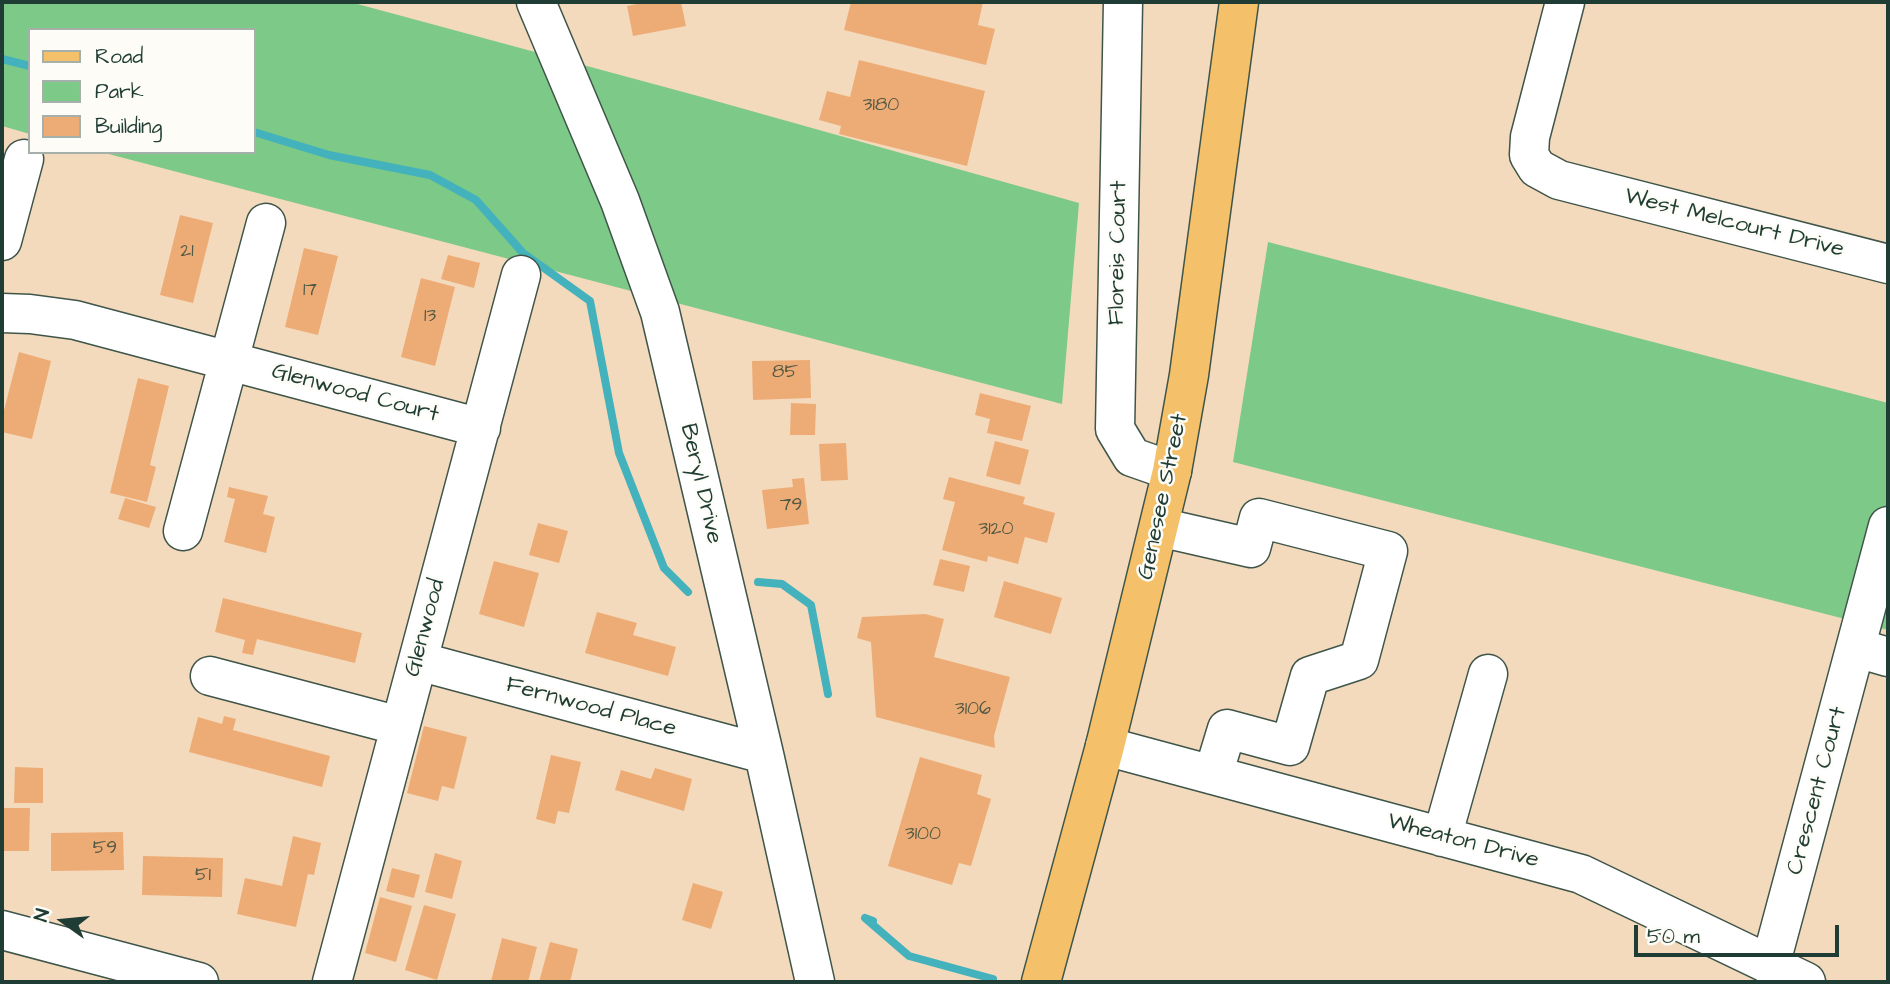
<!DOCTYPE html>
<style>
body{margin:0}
#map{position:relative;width:1890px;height:984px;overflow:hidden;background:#f4dabd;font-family:"Architects Daughter",sans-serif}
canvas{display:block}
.frame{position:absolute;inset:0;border:4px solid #1f3d34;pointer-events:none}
.legend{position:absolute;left:28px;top:28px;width:228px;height:126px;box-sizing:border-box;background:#fdfcf7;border:2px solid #a4b0a9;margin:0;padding:9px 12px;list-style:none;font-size:21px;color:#1f3d34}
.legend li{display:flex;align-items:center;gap:14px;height:35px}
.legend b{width:35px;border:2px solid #a4b0a9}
.north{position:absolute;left:28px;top:886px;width:70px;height:70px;-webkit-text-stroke:5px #fdfcf7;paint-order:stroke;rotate:285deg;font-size:19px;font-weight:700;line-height:28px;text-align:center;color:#1f3d34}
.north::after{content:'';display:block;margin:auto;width:24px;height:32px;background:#1f3d34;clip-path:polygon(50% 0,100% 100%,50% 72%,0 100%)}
.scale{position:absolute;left:1634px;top:925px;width:205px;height:32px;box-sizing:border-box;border:4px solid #1f3d34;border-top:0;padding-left:9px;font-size:21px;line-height:24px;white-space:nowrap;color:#1f3d34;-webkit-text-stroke:5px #fdfcf7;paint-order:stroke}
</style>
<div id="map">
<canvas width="1890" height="984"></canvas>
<div class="frame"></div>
<ul class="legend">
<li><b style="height:9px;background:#f4c16a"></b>Road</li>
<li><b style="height:19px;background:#7dc987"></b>Park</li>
<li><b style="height:19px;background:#edac75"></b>Building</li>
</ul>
<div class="north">N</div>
<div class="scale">50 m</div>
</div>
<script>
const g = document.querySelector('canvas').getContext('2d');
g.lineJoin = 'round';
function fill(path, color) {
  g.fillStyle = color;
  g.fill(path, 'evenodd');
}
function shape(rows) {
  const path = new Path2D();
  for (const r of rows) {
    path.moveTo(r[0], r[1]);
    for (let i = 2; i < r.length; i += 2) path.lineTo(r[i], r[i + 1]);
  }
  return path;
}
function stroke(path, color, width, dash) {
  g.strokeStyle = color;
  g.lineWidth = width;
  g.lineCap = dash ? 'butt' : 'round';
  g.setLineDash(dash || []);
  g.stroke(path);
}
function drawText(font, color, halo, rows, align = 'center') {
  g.font = font + ' "Architects Daughter",sans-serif';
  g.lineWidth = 5;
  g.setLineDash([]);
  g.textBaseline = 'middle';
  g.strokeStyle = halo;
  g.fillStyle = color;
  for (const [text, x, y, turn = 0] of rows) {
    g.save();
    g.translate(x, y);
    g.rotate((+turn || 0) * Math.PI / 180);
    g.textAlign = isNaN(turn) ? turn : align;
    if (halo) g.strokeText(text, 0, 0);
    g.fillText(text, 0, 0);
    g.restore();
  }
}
fill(shape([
 [2,2,350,2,698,96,1079,203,1062,404,101,152,254,152,254,30,30,30,30,134,2,126],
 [1268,242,1888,403,1888,630,1233,462]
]), '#7dc987');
stroke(shape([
 [2,59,30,66],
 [254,132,329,155,430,175,476,200,523,253,590,301,619,453,664,568,688,592],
 [758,582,782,584,811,605,828,694],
 [873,921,865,918,909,956,993,979]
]), '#43b2bc', 8);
fill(shape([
 [646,2,681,2,686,26,633,36,627,6],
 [851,2,983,2,978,25,995,29,986,65,844,30],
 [859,60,985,91,967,166,839,134,841,126,819,120,827,91,850,97],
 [180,215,213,223,193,303,160,295],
 [304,248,338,256,318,335,285,327],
 [448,255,480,263,474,288,441,279],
 [421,278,455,287,435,366,401,357],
 [19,352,51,361,32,439,2,432,2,418],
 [810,360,811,398,753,400,752,361],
 [138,378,169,386,150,465,156,467,147,502,110,493],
 [980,393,1031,406,1022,441,987,433,990,419,975,415],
 [791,403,816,404,815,435,790,435],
 [995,441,1029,450,1020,485,986,476],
 [846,443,848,480,821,481,819,444],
 [949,477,1025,497,1023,504,1055,513,1047,543,1025,537,1018,564,988,556,987,562,942,550,955,502,943,499],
 [804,478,809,524,767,529,762,490,793,487,792,479],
 [229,487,268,496,263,514,275,517,266,553,224,542,235,499,227,497],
 [125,498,156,507,149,528,118,519],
 [538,523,568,531,559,563,529,555],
 [940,559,970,566,964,592,933,585],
 [494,561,539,573,524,627,479,614],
 [1004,581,1062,598,1051,634,994,617],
 [223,598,362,633,355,663,257,639,253,655,242,653,245,640,215,632],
 [597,612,637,623,633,635,676,647,668,676,585,653],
 [925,614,944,619,934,657,1010,677,994,736,995,748,876,717,871,642,857,638,862,617],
 [224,716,236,719,233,730,330,756,322,787,189,752,198,717,222,724],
 [424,726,467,737,454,789,442,786,438,801,407,793],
 [551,755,581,762,569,813,558,811,555,824,536,819],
 [920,757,982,775,977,794,991,799,971,866,959,863,952,885,888,866],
 [15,767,43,768,43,803,14,803],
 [655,768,692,779,684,811,615,790,621,770,651,779],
 [2,808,30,808,29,851,2,851],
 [123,832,124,870,51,871,51,833],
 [293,836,321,843,314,875,308,874,296,927,237,914,245,878,282,886],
 [435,853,462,861,452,899,425,892],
 [143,856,223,858,222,897,142,895],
 [392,868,420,875,414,898,386,891],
 [693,883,723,892,711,929,682,920],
 [380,897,412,906,396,962,365,953],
 [424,905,456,914,437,980,405,970],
 [502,938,537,947,528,982,491,981],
 [550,942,578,949,570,982,539,982]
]), '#edac75');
const minor = shape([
 [536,2,620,201,660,312,764,754,815,982],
 [1123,2,1115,429,1132,457,1172,471],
 [1565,2,1530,137,1529,155,1537,168,1559,180,1888,264],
 [2,241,24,159],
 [2,313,30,314,75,320,481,428],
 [1159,527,1251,548,1259,518,1388,551,1359,660,1310,676,1290,746,1227,729,1213,775],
 [183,531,266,223],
 [1857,648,1888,657],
 [418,661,764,754],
 [210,676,400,726],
 [1105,746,1581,874,1806,982],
 [1442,837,1488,674],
 [2,930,199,982],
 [1770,966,1888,526],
 [332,982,521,275]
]);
const major = shape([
 [1041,982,1105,746,1172,471,1189,375,1239,2]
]);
stroke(minor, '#3f5549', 41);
stroke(major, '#3f5549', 41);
stroke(minor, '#fff', 38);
stroke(major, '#f4c16a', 38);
drawText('19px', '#525944', null, [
 ["3180",881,106],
 ["21",187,252],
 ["17",310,291],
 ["13",430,317],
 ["85",785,373],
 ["79",791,506],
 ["3120",996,530],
 ["3106",973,710],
 ["3100",923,835],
 ["59",105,849],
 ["51",203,876]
]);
drawText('23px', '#1f3d34', '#fdfcf7', [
 ["West Melcourt Drive",1734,224,14],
 ["Floreis Court",1119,253,-89],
 ["Glenwood Court",355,394,15],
 ["Beryl Drive",700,484,77],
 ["Genesee Street",1164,497,-78],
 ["Glenwood",426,628,-75],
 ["Fernwood Place",591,708,15],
 ["Crescent Court",1818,791,-75],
 ["Wheaton Drive",1463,842,15]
]);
</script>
